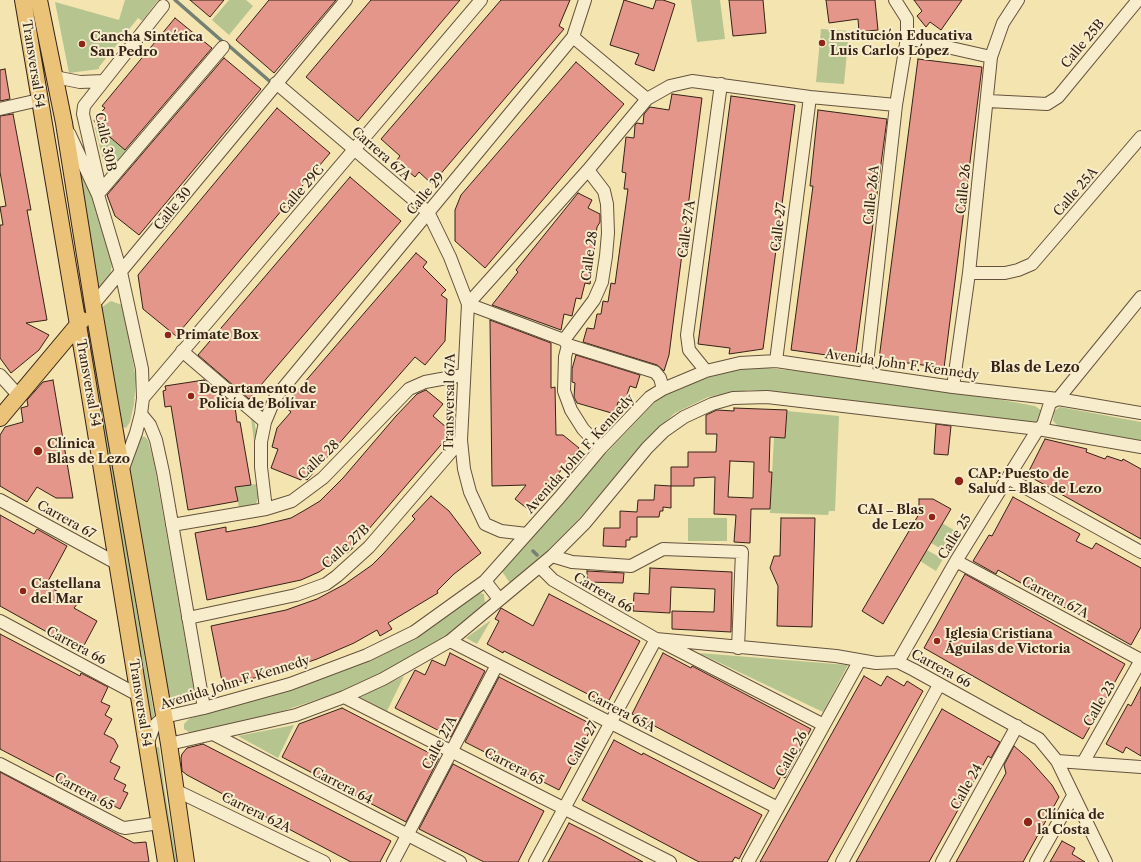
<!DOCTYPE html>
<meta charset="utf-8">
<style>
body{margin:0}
canvas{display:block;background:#f3e4b0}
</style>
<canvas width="1141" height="862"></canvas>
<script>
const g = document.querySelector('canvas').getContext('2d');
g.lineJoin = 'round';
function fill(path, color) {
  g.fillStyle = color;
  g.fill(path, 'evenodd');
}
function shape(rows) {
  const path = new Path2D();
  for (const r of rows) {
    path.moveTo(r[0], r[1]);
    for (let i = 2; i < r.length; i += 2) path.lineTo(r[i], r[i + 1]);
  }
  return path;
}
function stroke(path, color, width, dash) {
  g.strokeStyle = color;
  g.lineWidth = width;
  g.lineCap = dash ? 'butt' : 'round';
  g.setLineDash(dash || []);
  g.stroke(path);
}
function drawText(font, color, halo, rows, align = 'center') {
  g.font = font + ' "Libre Caslon Text",serif';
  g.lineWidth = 4;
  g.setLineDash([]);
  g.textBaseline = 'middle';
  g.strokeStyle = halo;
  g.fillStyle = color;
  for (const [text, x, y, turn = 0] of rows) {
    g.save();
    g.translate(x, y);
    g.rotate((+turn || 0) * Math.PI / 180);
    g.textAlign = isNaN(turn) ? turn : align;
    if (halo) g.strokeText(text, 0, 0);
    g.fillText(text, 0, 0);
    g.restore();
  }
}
fill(shape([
 [125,0,158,0,142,21,138,18,99,67,99,69,69,73,55,2,119,20],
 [229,0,246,0,253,6,229,35,212,20],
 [691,0,720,0,725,39,697,42],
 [821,29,849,31,844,84,816,82],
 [97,126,129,153,108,179,95,128],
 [80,175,84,177,97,210,112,264,110,276,99,287],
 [111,301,122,305,123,307,136,379,134,404,130,422,126,428,123,427,102,307],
 [89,324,155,720,150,721,94,376,86,326],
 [757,367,817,373,997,399,1035,406,1042,411,1040,421,1036,424,769,391,749,390,708,397,675,413,649,437,576,522,512,586,501,570,592,468,654,403,671,391,693,380,740,368],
 [1060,407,1141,422,1141,441,1058,426,1053,421,1054,411],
 [787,411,839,416,835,511,829,511,828,515,770,513,774,437,785,438],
 [251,418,254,420,258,441,254,442],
 [139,436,145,437,148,440,154,463,195,696,170,700,130,467],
 [256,484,258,498,256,504,239,508,235,487],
 [688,518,727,518,727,541,688,541],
 [942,523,959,533,947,552,931,543],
 [927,550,943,559,936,571,920,561],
 [480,593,484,594,485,604,467,621,437,643,363,684,277,713,205,731,189,732,184,729,184,724,189,719,200,715,353,667,391,649,476,594],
 [491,620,477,644,466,638],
 [699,653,848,665,823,712],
 [404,676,387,711,360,697],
 [294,725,278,758,238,736],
 [159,747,164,786,177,862,172,862,154,748]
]), '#b6c58f');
stroke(shape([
 [175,0,222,41],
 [228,45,274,85],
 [533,551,537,555]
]), '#738073', 3.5);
const building = shape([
 [190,0,224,0,210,17,190,0],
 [269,0,336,0,274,73,236,40,269,0],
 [371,0,460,0,358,121,306,77,371,0],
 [501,0,570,0,559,26,564,29,432,184,419,172,415,177,396,161,400,156,381,139,501,0],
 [624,0,653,9,656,0,663,0,675,4,654,71,635,64,639,54,610,45,624,0],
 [729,0,763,0,766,33,733,36,729,0],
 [826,0,875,0,878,30,859,32,858,19,829,23,826,0],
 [914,0,962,0,941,30,930,22,926,27,917,16,922,11,914,0],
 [175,18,212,48,125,150,97,126,94,120,105,108,102,106,175,18],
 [224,58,261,89,139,235,115,216,107,195,224,58],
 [918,59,982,67,944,368,879,359,918,59],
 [576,62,624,104,485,268,455,241,455,210,461,195,576,62],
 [5,69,10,99,0,101,0,70,5,69],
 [672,94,702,98,669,355,664,371,657,365,583,342,587,328,594,329,597,314,601,314,603,301,608,302,611,283,615,284,628,189,624,189,626,173,622,172,626,137,634,138,635,125,637,123,643,124,644,114,650,107,669,110,672,94],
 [731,96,795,105,763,349,729,354,730,348,698,344,731,96],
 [277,108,330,153,176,336,143,309,138,275,277,108],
 [818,110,887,119,855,359,791,350,813,186,810,186,818,110],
 [13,114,31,210,27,210,47,320,26,323,49,335,39,350,11,373,0,358,0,225,3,225,0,207,6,206,0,172,0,116,13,114],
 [350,177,401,221,249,399,198,355,350,177],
 [578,193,592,200,588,208,600,214,600,222,597,227,590,284,585,283,581,299,576,298,572,316,564,314,561,330,492,305,518,272,516,270,578,193],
 [416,253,427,262,423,267,446,290,441,295,447,299,445,341,425,365,415,357,307,480,302,477,301,480,271,468,278,449,272,447,277,428,291,412,284,406,416,253],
 [490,320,551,343,551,388,555,387,556,435,563,435,579,448,529,510,515,499,526,485,492,486,490,320],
 [576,355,640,375,636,388,630,386,624,403,618,402,615,414,577,403,574,397,575,383,572,382,572,369,576,355],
 [53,380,73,498,56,498,37,487,27,502,0,486,0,435,5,427,23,422,21,408,28,406,27,400,43,382,53,380],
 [204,380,235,406,237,422,240,422,251,485,235,487,238,501,188,510,171,406,165,407,163,391,166,390,165,386,204,380],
 [426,390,443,404,433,416,452,432,350,551,319,572,301,580,207,600,195,533,226,527,226,532,258,526,291,518,305,510,320,501,343,478,396,416,417,394,426,390],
 [734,408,787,410,785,438,770,437,769,472,772,472,770,509,751,509,750,543,734,542,736,515,714,514,715,477,694,478,694,486,671,486,671,467,688,467,688,452,716,452,717,434,706,434,706,415,717,410,734,411,734,408],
 [730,461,754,462,753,498,728,497,730,461],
 [936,424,951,426,948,455,934,454,936,424],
 [1045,439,1087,449,1086,452,1105,459,1107,456,1122,461,1123,459,1141,469,1141,539,1027,475,1045,439],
 [655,485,671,486,671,508,663,507,663,511,660,511,659,517,637,517,637,537,630,537,630,540,626,540,626,547,603,546,604,528,620,528,620,511,637,512,638,500,654,500,655,485],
 [431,496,449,511,481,553,454,574,437,591,438,593,388,623,392,629,380,636,377,630,354,643,317,659,285,670,223,686,211,626,286,610,317,599,345,584,372,565,383,554,415,519,412,516,431,496],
 [1013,497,1080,534,1076,541,1092,549,1096,543,1141,568,1141,627,1131,645,998,570,996,574,973,561,989,535,992,536,1013,497],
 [919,499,933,499,951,509,883,624,862,611,919,514,919,499],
 [0,515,34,534,37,529,67,546,46,585,78,603,74,608,97,621,81,651,0,606,0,515],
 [781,518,815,518,812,627,777,626,778,586,770,568,774,556,780,556,781,518],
 [650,568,732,572,731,632,672,629,672,611,714,612,715,589,671,587,670,613,633,611,634,593,649,594,650,568],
 [587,571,624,573,623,583,587,582,587,571],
 [965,574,1125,664,1083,739,924,648,965,574],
 [549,594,640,641,607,704,504,651,503,653,487,644,499,621,495,619,501,608,533,626,549,594],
 [0,634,80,676,81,673,108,687,101,702,110,706,105,715,112,719,104,734,114,739,118,746,110,762,120,767,114,779,126,785,123,791,128,793,120,809,106,802,105,804,0,749,0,634],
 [450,653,485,671,451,737,395,708,415,670,425,675,432,660,445,666,450,653],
 [663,653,691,668,692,666,811,729,785,778,781,776,774,789,632,714,663,653],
 [864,676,881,686,887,676,904,686,907,681,923,691,827,862,760,862,864,676],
 [499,677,593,725,559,790,465,742,499,677],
 [1141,687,1141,756,1126,747,1123,753,1106,744,1128,704,1131,706,1141,687],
 [342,708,439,758,406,822,282,757,299,724,342,708],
 [942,709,1000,742,991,758,988,756,929,862,856,862,942,709],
 [614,740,642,755,643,753,762,815,739,859,735,857,732,862,699,862,582,800,614,740],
 [203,744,391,841,380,862,351,862,187,775,182,771,181,758,182,754,187,748,203,744],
 [1014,746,1029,759,1052,785,1059,797,1023,862,956,862,1006,773,1004,765,1014,746],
 [453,764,544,811,518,862,484,862,419,829,453,764],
 [0,772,134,843,146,842,149,862,0,862,0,772],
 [569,823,597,837,643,862,548,862,569,823],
 [1062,841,1075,848,1072,854,1085,862,1050,862,1062,841]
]);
fill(building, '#e4968b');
stroke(building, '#362217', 1);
const minor = shape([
 [573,37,647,99],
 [907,38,991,57],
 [55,77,80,82,103,81],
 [276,83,428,212,450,257,468,304,461,440,464,469,470,492,485,524,501,531,527,534],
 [988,101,1047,104,1058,97,1138,0],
 [0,109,39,100],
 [69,133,98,195,121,272,142,369,143,398,141,414,136,433,122,471],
 [588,170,604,191,607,204,608,233,606,256,602,282,594,300,564,340,568,345,565,357,564,391,571,410,583,429,601,448],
 [100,188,83,114,84,106,163,6],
 [98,194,223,47],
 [969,273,1005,273,1018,270,1032,264,1141,137],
 [468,304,588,170,647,99,670,86,692,81,810,97,896,105],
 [468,304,564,340],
 [93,305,346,0],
 [568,345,655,372,660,378,663,389],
 [182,351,265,422],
 [776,361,810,97],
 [706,371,689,350,687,335,721,84],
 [866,373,896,105,907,38,907,19,895,0],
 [0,375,19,396],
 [953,387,969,273,991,57,1003,23,1018,0],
 [143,398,481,0],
 [141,414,150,425,156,440,163,472,204,708],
 [1008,478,1141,552],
 [0,500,118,564],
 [266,509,261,467,261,442,265,422,275,398,573,37,585,0],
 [172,525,266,509,292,501,323,478,409,389,425,382,463,375],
 [552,556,572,562,631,566,663,549,742,552,738,648],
 [956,561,1141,660],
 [540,567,553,580,656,639,836,656,876,663,898,662,914,670,1039,739,1057,761,1106,862],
 [485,581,499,599],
 [188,618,296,595,326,584,337,576,369,547,461,440],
 [0,621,140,696],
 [450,641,778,808],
 [898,662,956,561,1038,429,1043,425,1050,403,1058,399,1141,297],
 [344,697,670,862],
 [213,734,460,862],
 [169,744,296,715,344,697,383,679,450,641,552,556,585,523,647,448,664,431,684,417,712,404,733,398,767,397,1038,429,1141,447],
 [147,745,154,726,164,717,204,708,290,684,367,655,414,632,485,581,559,498,601,448,650,397,663,389,706,371,740,363,776,361,953,387,1058,399,1141,413],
 [1057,761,1141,767],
 [1084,761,1141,660],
 [0,764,121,827,125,828,159,823],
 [175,790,324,862],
 [393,862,497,665],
 [535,862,656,639,824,725],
 [748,862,860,660],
 [842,862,939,685],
 [942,862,1017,726],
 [1036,862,1073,796]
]);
const major = shape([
 [23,0,86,372,166,862],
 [39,0,64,123,93,305,169,744,186,862],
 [0,418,82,320]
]);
stroke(minor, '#65523d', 14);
stroke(major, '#362217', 18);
stroke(minor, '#f7edcc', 12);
stroke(major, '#eac278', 16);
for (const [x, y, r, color] of [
 [822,43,4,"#8f2418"],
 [82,44,4,"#8f2418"],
 [168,335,4,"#8f2418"],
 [191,396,4,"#8f2418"],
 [38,451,5,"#8f2418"],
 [959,481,5,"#8f2418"],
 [932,517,4,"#8f2418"],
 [23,591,4,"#8f2418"],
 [937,641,4,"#8f2418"],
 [1028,822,5,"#8f2418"]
]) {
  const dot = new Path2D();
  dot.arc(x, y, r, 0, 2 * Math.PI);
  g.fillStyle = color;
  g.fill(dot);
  stroke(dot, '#f7edcc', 1.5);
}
drawText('bold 13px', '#362217', '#f7edcc', [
 ["Institución Educativa",830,36],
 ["Luis Carlos López",830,51],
 ["Cancha Sintética",90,37],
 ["San Pedro",90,52],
 ["Primate Box",176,335],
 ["Departamento de",199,389],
 ["Policía de Bolívar",199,404],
 ["Clínica",47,444],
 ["Blas de Lezo",47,459],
 ["CAP: Puesto de",968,474],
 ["Salud ‒ Blas de Lezo",968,489],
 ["CAI ‒ Blas",924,510,"right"],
 ["de Lezo",924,525,"right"],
 ["Castellana",31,584],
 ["del Mar",31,599],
 ["Iglesia Cristiana",945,634],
 ["Águilas de Victoria",945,649],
 ["Clínica de",1037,815],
 ["la Costa",1037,830]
], 'left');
drawText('13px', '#362217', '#f7edcc', [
 ["Calle 25B",1083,44,-50],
 ["Transversal 54",33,64,81],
 ["Calle 30B",105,142,78],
 ["Carrera 67A",381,154,41],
 ["Calle 26",964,189,-84],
 ["Calle 29C",302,190,-49],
 ["Calle 25A",1076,192,-49],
 ["Calle 29",426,194,-50],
 ["Calle 26A",872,195,-84],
 ["Calle 30",173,209,-51],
 ["Calle 27",779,227,-83],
 ["Calle 27A",687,229,-82],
 ["Calle 28",590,256,-82],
 ["Avenida John F. Kennedy",902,365,8],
 ["Transversal 54",88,383,80],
 ["Transversal 67A",450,402,-89],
 ["Avenida John F. Kennedy",580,454,-48],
 ["Calle 28",319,460,-43],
 ["Carrera 67",66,520,29],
 ["Calle 25",955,537,-58],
 ["Calle 27B",346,547,-42],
 ["Carrera 66",603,593,30],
 ["Carrera 67A",1055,598,28],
 ["Carrera 66",76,646,28],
 ["Carrera 66",941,669,28],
 ["Avenida John F. Kennedy",235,683,-17],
 ["Transversal 54",140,703,81],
 ["Calle 23",1100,704,-60],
 ["Carrera 65A",621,712,27],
 ["Calle 27A",440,743,-62],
 ["Calle 27",583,744,-61],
 ["Calle 26",792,754,-61],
 ["Carrera 65",514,767,27],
 ["Carrera 64",342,786,27],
 ["Calle 24",967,787,-61],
 ["Carrera 65",84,792,28],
 ["Carrera 62A",256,813,26]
]);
drawText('bold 14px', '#362217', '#f7edcc', [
 ["Blas de Lezo",1035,368]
]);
</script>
